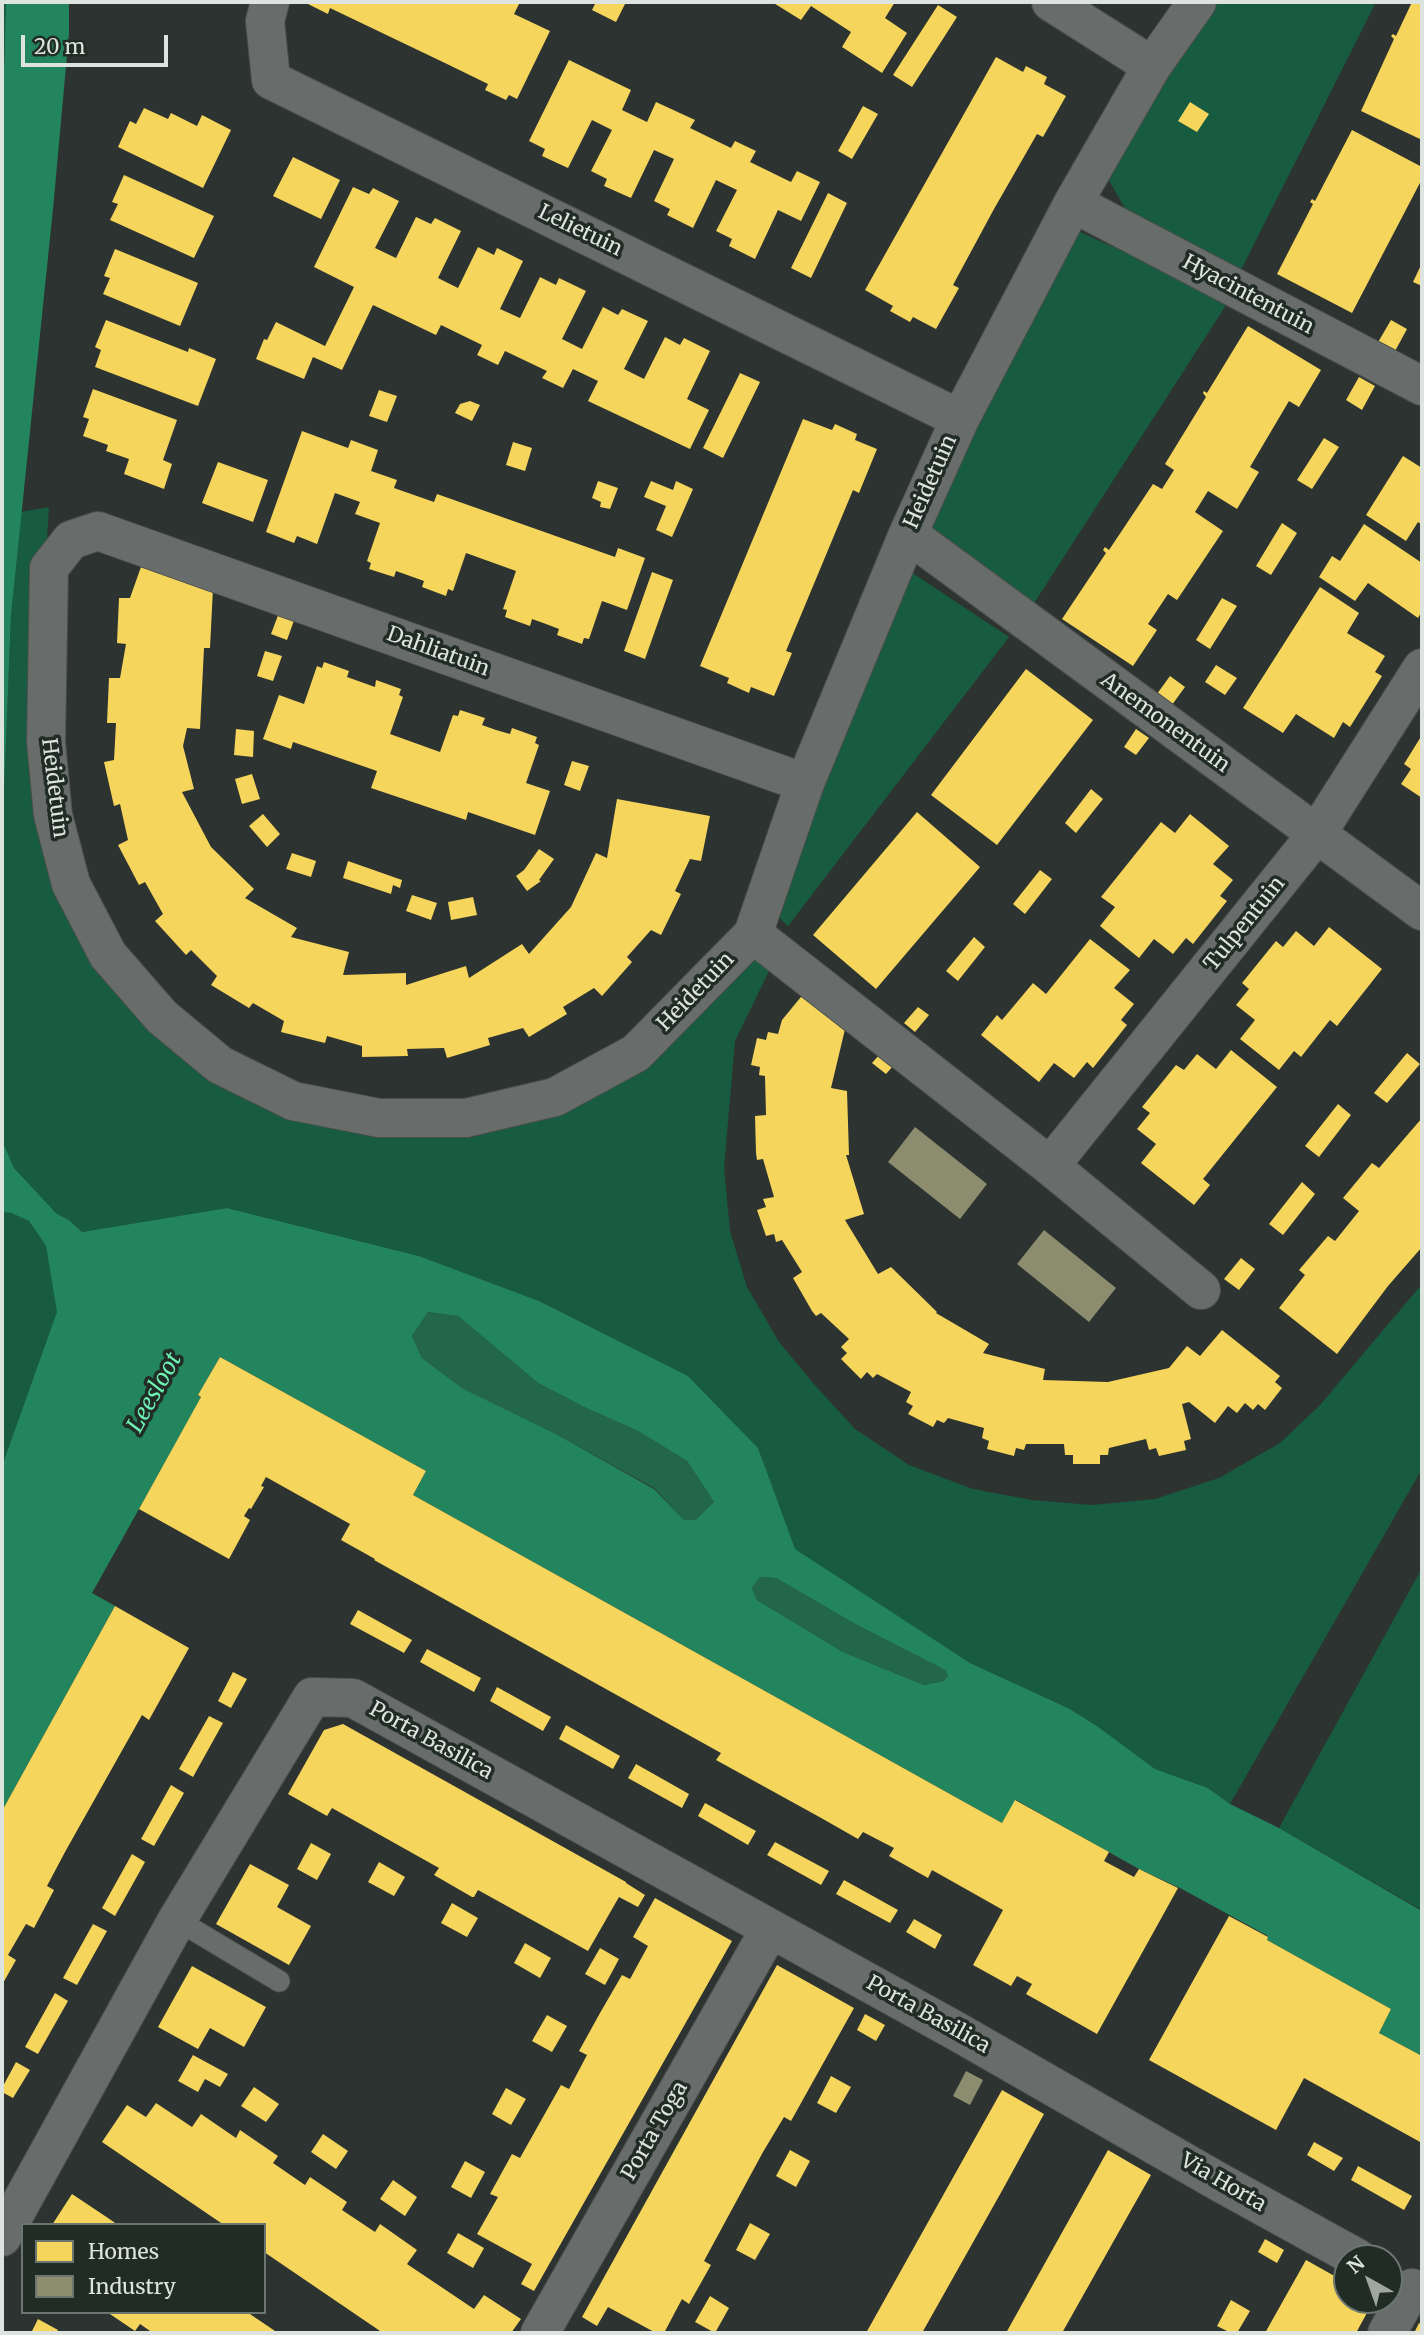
<!DOCTYPE html>
<style>
body{margin:0}
#map{position:relative;width:1424px;height:2335px;overflow:hidden;background:#2d3330;font-family:Merriweather,serif}
canvas{display:block}
.frame{position:absolute;inset:0;border:4px solid #dde4e0;pointer-events:none}
.legend{position:absolute;left:21px;top:2223px;width:245px;height:91px;box-sizing:border-box;background:#202c25;border:2px solid #6c7670;margin:0;padding:9px 12px;list-style:none;font-size:21px;color:#dde4e0}
.legend li{display:flex;align-items:center;gap:14px;height:35px}
.legend b{width:35px;border:2px solid #6c7670}
.north{position:absolute;left:1333px;top:2244px;width:70px;height:70px;box-sizing:border-box;background:#202c25;border:2px solid #6c7670;border-radius:50%;rotate:320deg;font-size:19px;font-weight:700;line-height:28px;text-align:center;color:#dde4e0}
.north::after{content:'';display:block;margin:auto;width:24px;height:32px;background:#9fa6a2;clip-path:polygon(50% 0,100% 100%,50% 72%,0 100%)}
.scale{position:absolute;left:21px;top:35px;width:147px;height:32px;box-sizing:border-box;border:4px solid #dde4e0;border-top:0;padding-left:9px;font-size:21px;line-height:24px;white-space:nowrap;color:#dde4e0;-webkit-text-stroke:5px #202c25;paint-order:stroke}
</style>
<div id="map">
<canvas width="1424" height="2335"></canvas>
<div class="frame"></div>
<ul class="legend">
<li><b style="height:19px;background:#f6d55c"></b>Homes</li>
<li><b style="height:19px;background:#8c8c6e"></b>Industry</li>
</ul>
<div class="north">N</div>
<div class="scale">20 m</div>
</div>
<script>
const g = document.querySelector('canvas').getContext('2d');
g.lineJoin = 'round';
function fill(path, color) {
  g.fillStyle = color;
  g.fill(path, 'evenodd');
}
function shape(rows) {
  const path = new Path2D();
  for (const r of rows) {
    path.moveTo(r[0], r[1]);
    for (let i = 2; i < r.length; i += 2) path.lineTo(r[i], r[i + 1]);
  }
  return path;
}
function stroke(path, color, width, dash) {
  g.strokeStyle = color;
  g.lineWidth = width;
  g.lineCap = dash ? 'butt' : 'round';
  g.setLineDash(dash || []);
  g.stroke(path);
}
function drawText(font, color, halo, rows, align = 'center') {
  g.font = font + ' Merriweather,serif';
  g.lineWidth = 7;
  g.setLineDash([]);
  g.textBaseline = 'middle';
  g.strokeStyle = halo;
  g.fillStyle = color;
  for (const [text, x, y, turn = 0] of rows) {
    g.save();
    g.translate(x, y);
    g.rotate((+turn || 0) * Math.PI / 180);
    g.textAlign = isNaN(turn) ? turn : align;
    if (halo) g.strokeText(text, 0, 0);
    g.fillText(text, 0, 0);
    g.restore();
  }
}
fill(shape([
 [2,2,6,2,2,136],
 [1214,2,1376,2,1240,272,1126,210,1103,170],
 [1073,229,1230,299,1031,608,925,521],
 [49,507,44,587,48,834,214,1083,286,1119,373,1137,460,1136,549,1115,747,952,770,969,735,1041,724,1168,730,1231,747,1287,779,1342,813,1383,855,1429,909,1465,973,1489,1032,1500,1092,1505,1155,1499,1219,1478,1280,1443,1320,1405,1422,1284,1422,1469,1230,1804,1208,1788,1155,1769,1097,1726,1068,1708,970,1663,794,1549,758,1448,688,1376,539,1301,419,1256,227,1208,82,1232,69,1220,57,1214,14,1168,2,1140,2,843,11,615,20,512],
 [905,568,1009,637,788,926,772,911],
 [2,1212,11,1213,29,1221,46,1246,58,1312,2,1466],
 [1422,1568,1422,1910,1279,1828]
]), '#175b40');
fill(shape([
 [428,1312,458,1316,538,1383,584,1407,638,1431,687,1461,714,1502,696,1521,684,1520,654,1488,556,1434,462,1388,422,1358,412,1336],
 [760,1577,776,1578,857,1625,945,1670,948,1676,943,1681,924,1685,843,1652,757,1600,752,1588]
]), '#236749');
fill(shape([
 [6,2,69,2,69,33,53,209,11,615,2,843,2,136],
 [2,1140,14,1168,57,1214,69,1220,82,1232,227,1208,419,1256,539,1301,688,1376,758,1448,795,1549,970,1663,1068,1708,1097,1726,1155,1769,1208,1788,1230,1804,1279,1828,1422,1911,1422,2056,1379,2033,1391,2009,1267,1940,1268,1936,1180,1888,1139,1869,1016,1800,1002,1823,413,1495,426,1471,220,1357,198,1395,201,1398,92,1593,115,1606,2,1811,2,1466,57,1312,46,1246,29,1221,11,1213,2,1212],
 [428,1312,458,1316,538,1383,584,1407,638,1431,687,1461,714,1502,696,1520,684,1520,654,1489,556,1434,462,1388,422,1358,412,1336],
 [760,1577,776,1578,857,1625,945,1670,948,1676,943,1681,924,1685,843,1652,757,1600,752,1588]
]), '#23855d');
fill(shape([
 [304,2,520,2,514,14,550,31,517,99,509,95,506,100,485,90,488,84,447,64,330,8,328,14],
 [596,2,620,2,625,4,616,22,592,10],
 [772,2,895,2,885,18,907,33,882,73,842,47,851,32,811,6,801,20],
 [1412,2,1422,2,1422,140,1361,111,1394,39,1391,36,1393,34,1396,36],
 [938,5,957,17,912,87,893,75],
 [996,57,1023,72,1026,66,1047,77,1044,84,1066,96,1043,137,1037,134,994,209,953,285,959,288,936,329,913,317,910,322,890,311,893,306,865,290],
 [569,60,631,90,622,110,647,122,656,102,695,120,690,128,731,148,735,141,756,151,750,162,791,182,797,171,820,182,801,221,778,210,755,259,729,246,732,239,716,231,737,190,716,180,693,228,667,215,670,209,654,201,674,159,654,150,631,198,604,186,607,179,591,171,612,130,592,120,568,168,542,156,545,149,529,141],
 [1190,102,1209,114,1197,132,1178,121],
 [863,106,878,114,852,159,838,151],
 [144,108,168,119,171,113,197,126,202,115,231,130,203,188,118,147,130,121,136,124],
 [1352,130,1422,167,1422,179,1352,313,1277,274,1313,204,1310,202,1312,199,1315,201],
 [293,157,340,180,321,219,273,196],
 [124,175,214,216,194,258,110,220,118,204,112,202],
 [353,187,369,194,373,188,399,201,375,248,396,258,416,217,431,224,435,218,461,231,438,278,458,288,478,247,494,255,497,248,523,261,500,309,520,318,540,277,556,285,559,278,586,291,562,339,582,349,603,307,618,315,622,309,648,321,624,369,644,379,665,337,680,345,684,338,710,351,687,399,709,410,690,449,588,401,598,381,573,369,563,388,542,378,547,371,505,351,498,365,477,355,482,345,441,325,436,335,373,305,342,370,313,357,304,379,256,359,264,339,267,340,276,322,325,346,354,287,314,267],
 [828,193,847,203,811,278,791,268],
 [115,249,198,283,180,326,103,294,110,278,104,276],
 [1422,263,1422,286,1413,282],
 [106,320,188,352,189,348,216,359,198,406,95,367,101,350,95,347],
 [1391,320,1407,329,1394,353,1377,344],
 [1248,326,1321,370,1299,407,1289,401,1250,467,1259,472,1237,509,1208,491,1195,512,1223,531,1177,600,1168,594,1148,624,1157,630,1133,666,1062,619,1106,553,1103,550,1105,547,1109,550,1153,484,1162,489,1174,470,1165,464,1206,397,1203,393,1204,391,1207,393],
 [740,373,760,382,723,458,703,448],
 [1359,377,1375,386,1362,410,1346,400],
 [93,389,177,420,163,460,172,464,164,489,124,474,129,459,106,451,108,445,83,436,89,419,83,417],
 [379,390,397,396,387,422,369,416],
 [470,401,480,405,472,421,455,413,460,404],
 [803,419,832,430,835,424,857,434,855,440,877,449,859,493,853,490,786,651,792,653,774,696,751,687,749,693,727,683,729,678,700,666],
 [302,431,348,448,351,440,378,450,371,471,397,480,394,488,434,502,437,494,615,557,618,548,645,558,627,610,602,601,589,639,584,638,582,644,557,635,559,629,546,624,532,619,530,626,505,617,507,610,503,609,516,571,466,553,453,591,448,589,446,596,422,587,424,581,396,571,394,577,369,569,371,563,367,561,380,523,355,514,360,502,335,493,317,544,297,536,294,543,266,532],
 [1324,438,1339,447,1312,489,1297,480],
 [513,442,532,448,525,471,506,465],
 [1403,456,1422,468,1422,525,1418,522,1406,541,1366,515],
 [218,462,268,480,253,522,202,503],
 [598,481,618,488,610,509,600,507,601,502,592,498],
 [651,481,673,490,676,481,693,489,672,537,656,530,666,506,644,497],
 [1282,523,1297,533,1271,575,1256,566],
 [1364,524,1422,563,1422,611,1418,618,1368,583,1355,601,1319,577,1332,556,1340,561],
 [142,564,213,588,210,648,204,648,200,729,187,728,183,746,194,789,182,792,211,847,254,889,245,898,297,928,291,937,349,952,343,975,406,973,406,985,466,966,469,978,522,944,529,954,571,907,596,853,607,858,617,799,710,816,701,861,690,859,675,891,681,894,661,935,651,930,627,957,632,962,602,996,594,988,563,1007,567,1014,529,1037,523,1028,488,1038,490,1045,447,1058,444,1048,407,1049,408,1056,362,1057,362,1046,327,1036,325,1043,281,1032,284,1021,253,1003,249,1008,211,985,217,976,191,950,186,955,155,921,163,914,145,882,139,885,118,845,128,840,120,804,114,806,104,762,114,760,116,723,107,723,109,678,120,678,126,644,117,643,119,598,130,598],
 [652,572,673,580,645,659,624,651],
 [1320,587,1359,613,1347,633,1385,656,1375,672,1382,676,1350,727,1343,722,1334,738,1296,714,1283,733,1243,708],
 [1222,598,1237,606,1210,649,1196,640],
 [280,610,296,615,287,640,271,634],
 [265,651,282,656,273,681,257,676],
 [324,662,349,671,347,677,375,687,376,680,401,689,399,695,403,697,390,734,440,752,453,715,458,716,460,710,485,718,482,725,496,730,510,734,512,728,537,737,535,743,539,745,526,783,550,791,535,835,468,812,466,820,371,788,377,771,293,742,291,749,263,739,279,695,304,704,317,666,322,668],
 [1216,665,1237,678,1225,695,1205,682],
 [1026,669,1093,720,997,845,931,795],
 [1170,676,1185,687,1169,709,1154,698],
 [236,729,254,731,253,757,234,755],
 [1136,729,1149,738,1136,755,1124,747],
 [1422,735,1422,798,1401,784,1411,769,1404,764],
 [572,761,589,766,580,791,564,785],
 [252,774,260,799,242,804,235,779],
 [1091,789,1103,799,1076,833,1065,823],
 [917,812,980,867,876,989,813,935],
 [263,814,280,834,267,847,249,826],
 [1190,814,1229,846,1213,864,1233,880,1220,896,1227,901,1193,944,1186,938,1173,954,1154,939,1139,958,1100,926,1115,907,1101,897,1161,822,1175,833],
 [539,849,554,859,539,880,541,881,527,891,516,876,524,870],
 [292,853,316,861,311,877,286,869],
 [348,861,402,880,400,888,393,885,391,894,343,878],
 [1040,870,1052,879,1025,914,1013,904],
 [412,895,437,903,431,920,406,911],
 [473,897,477,915,451,920,448,902],
 [1329,927,1382,969,1337,1026,1330,1020,1301,1057,1294,1051,1279,1070,1240,1039,1255,1020,1236,1005,1249,989,1242,983,1276,941,1283,947,1296,931,1314,946],
 [974,937,985,947,958,981,946,971],
 [1090,939,1130,970,1114,988,1134,1004,1121,1020,1127,1025,1093,1068,1087,1062,1074,1078,1054,1063,1039,1082,981,1035,997,1015,1002,1020,1033,983,1046,994],
 [805,992,846,1025,831,1088,847,1091,849,1155,846,1155,864,1214,845,1220,878,1274,891,1267,937,1312,936,1313,989,1344,983,1353,1045,1369,1043,1380,1108,1382,1169,1368,1187,1346,1200,1356,1222,1330,1280,1376,1275,1382,1282,1388,1265,1410,1258,1404,1253,1410,1245,1403,1237,1413,1228,1406,1215,1423,1189,1402,1182,1404,1191,1439,1184,1441,1186,1450,1159,1456,1156,1448,1149,1450,1146,1439,1109,1448,1108,1455,1100,1455,1100,1464,1073,1464,1073,1455,1065,1455,1064,1444,1026,1444,1024,1450,1016,1448,1014,1456,987,1449,989,1441,982,1438,984,1428,948,1418,944,1423,937,1420,933,1427,908,1414,913,1406,906,1402,911,1392,877,1374,873,1378,867,1372,861,1379,841,1359,847,1353,841,1347,849,1339,821,1313,816,1316,812,1311,793,1278,802,1272,782,1240,776,1242,774,1234,766,1236,757,1210,766,1207,763,1199,774,1197,763,1159,757,1160,756,1153,755,1116,766,1115,765,1076,759,1075,760,1067,751,1065,757,1038,766,1040,768,1032,778,1034,782,1020],
 [918,1007,929,1015,915,1032,904,1023],
 [1231,1050,1277,1087,1203,1179,1210,1185,1194,1205,1141,1163,1156,1144,1137,1129,1150,1113,1142,1107,1176,1065,1184,1070,1197,1054,1216,1069],
 [1407,1053,1420,1064,1387,1103,1374,1093],
 [880,1054,894,1065,886,1074,872,1063],
 [1338,1104,1351,1115,1319,1157,1305,1146],
 [1422,1118,1422,1247,1388,1286,1337,1354,1279,1308,1305,1275,1299,1270,1328,1236,1335,1241,1359,1211,1343,1198,1372,1163,1379,1168],
 [1302,1182,1315,1194,1283,1235,1269,1224],
 [1241,1258,1255,1269,1239,1290,1224,1279],
 [220,1357,426,1471,413,1495,1002,1823,1015,1800,1109,1852,1104,1861,1134,1877,1139,1869,1178,1888,1097,2034,1026,1994,1032,1984,1017,1976,1011,1986,973,1965,1003,1910,932,1870,928,1878,889,1856,894,1848,863,1832,858,1839,823,1819,716,1760,721,1753,374,1560,375,1559,341,1540,350,1524,266,1477,261,1486,264,1487,251,1509,249,1508,244,1516,250,1520,229,1559,139,1509,201,1397,198,1395],
 [115,1606,189,1648,149,1720,142,1715,65,1852,47,1886,54,1890,34,1928,26,1924,8,1955,16,1960,2,1985,2,1811],
 [358,1610,412,1640,404,1653,350,1624],
 [427,1649,481,1678,474,1692,420,1662],
 [233,1672,247,1679,231,1708,218,1701],
 [497,1687,551,1717,543,1731,490,1701],
 [209,1716,223,1723,193,1777,179,1769],
 [343,1724,626,1882,626,1883,645,1895,638,1907,619,1897,588,1951,478,1890,474,1897,472,1897,434,1875,439,1868,332,1808,327,1816,288,1794,324,1730],
 [566,1725,620,1756,613,1769,559,1739],
 [636,1764,689,1794,682,1808,628,1778],
 [171,1785,184,1793,154,1846,141,1839],
 [705,1803,756,1831,748,1845,698,1816],
 [775,1842,829,1871,821,1885,767,1855],
 [311,1843,331,1854,317,1880,297,1869],
 [132,1854,145,1862,115,1916,102,1908],
 [379,1862,405,1877,394,1896,368,1882],
 [250,1864,289,1885,277,1907,311,1926,289,1965,216,1924],
 [844,1880,898,1910,890,1923,836,1894],
 [655,1898,732,1941,534,2291,521,2284,532,2264,477,2234,498,2197,490,2194,512,2154,520,2158,561,2085,569,2089,587,2055,579,2051,600,2013,622,1975,630,1979,648,1946,633,1937],
 [452,1903,478,1918,467,1937,441,1923],
 [1229,1916,1268,1937,1267,1940,1391,2009,1379,2033,1422,2056,1422,2143,1304,2078,1276,2130,1149,2060],
 [914,1919,942,1935,935,1949,906,1932],
 [93,1924,107,1931,77,1985,63,1978],
 [525,1943,551,1958,540,1978,514,1963],
 [600,1948,619,1959,605,1985,585,1974],
 [777,1965,854,2008,791,2121,784,2117,763,2152,704,2261,711,2265,689,2304,682,2299,664,2333,656,2333,608,2307,597,2326,582,2317],
 [192,1966,266,2007,244,2047,210,2028,198,2049,158,2027],
 [55,1993,68,2001,38,2054,25,2047],
 [865,2014,885,2025,876,2041,857,2030],
 [547,2015,567,2026,552,2052,532,2041],
 [193,2055,228,2074,220,2087,205,2079,198,2092,178,2081],
 [16,2062,30,2070,13,2098,2,2092,2,2088],
 [831,2076,851,2087,836,2113,817,2103],
 [254,2087,279,2104,266,2122,241,2106],
 [506,2088,526,2099,511,2125,492,2114],
 [1002,2090,1044,2114,1003,2189,922,2333,866,2333],
 [156,2103,192,2127,201,2114,236,2138,240,2130,278,2156,273,2163,305,2185,310,2177,347,2202,342,2210,375,2232,380,2224,417,2250,407,2264,474,2309,484,2295,521,2319,511,2333,383,2333,264,2252,264,2225,224,2225,102,2142,127,2105,146,2117],
 [323,2134,348,2151,336,2169,311,2152],
 [1314,2142,1343,2158,1334,2171,1307,2155],
 [790,2150,810,2161,796,2187,776,2176],
 [1108,2150,1151,2175,1130,2212,1062,2333,1006,2333],
 [465,2161,485,2172,471,2198,451,2187],
 [1358,2166,1412,2196,1404,2210,1351,2180],
 [393,2180,417,2197,405,2216,380,2199],
 [72,2194,108,2218,118,2225,52,2225],
 [750,2223,770,2234,755,2260,736,2250],
 [458,2233,484,2248,473,2268,447,2253],
 [1265,2239,1284,2250,1277,2263,1258,2252],
 [1306,2260,1347,2283,1347,2300,1374,2300,1356,2333,1265,2333],
 [710,2296,729,2308,715,2333,695,2322],
 [1231,2300,1250,2311,1237,2333,1231,2333,1217,2326],
 [107,2312,247,2312,278,2333,153,2333,140,2324,135,2331],
 [38,2319,58,2330,56,2333,31,2333],
 [1419,2323,1422,2325,1422,2333,1414,2333]
]), '#f6d55c');
fill(shape([
 [915,1127,987,1184,960,1219,888,1162],
 [1044,1230,1116,1288,1089,1322,1017,1264],
 [966,2071,983,2080,970,2105,953,2096]
]), '#8c8c6e');
const service = shape([
 [177,1920,279,1981]
]);
const minor = shape([
 [270,2,265,21,271,80,960,419],
 [1051,2,1152,66],
 [1073,203,1422,386],
 [908,534,1422,911],
 [805,783,98,531,71,540,49,568,46,742,53,815,71,884,108,955,162,1017,220,1065,293,1101,379,1118,466,1118,555,1097,636,1053,753,934,805,783,908,534,960,419,1073,203,1152,66,1197,2],
 [753,934,1050,1166,1316,835,1422,668],
 [1050,1166,1201,1290],
 [2,2237,177,1920,312,1697,353,1698,956,2031,1219,2182,1357,2258],
 [540,2333,770,1929],
 [1387,2333,1412,2288]
]);
stroke(service, '#4a4f4c', 23);
stroke(minor, '#4a4f4c', 40);
stroke(service, '#686d6b', 21);
stroke(minor, '#686d6b', 38);
drawText('21px', '#dde4e0', '#202c25', [
 ["Lelietuin",580,231,26],
 ["Hyacintentuin",1248,295,28],
 ["Heidetuin",931,482,-66],
 ["Dahliatuin",438,652,20],
 ["Anemonentuin",1165,723,36],
 ["Heidetuin",54,788,83],
 ["Tulpentuin",1245,924,-51],
 ["Heidetuin",696,992,-46],
 ["Porta Basilica",431,1741,29],
 ["Porta Basilica",928,2015,29],
 ["Porta Toga",655,2131,-60],
 ["Via Horta",1223,2183,30]
]);
drawText('italic 23px', '#6ff3b5', '#202c25', [
 ["Leesloot",155,1393,-61]
]);
</script>
